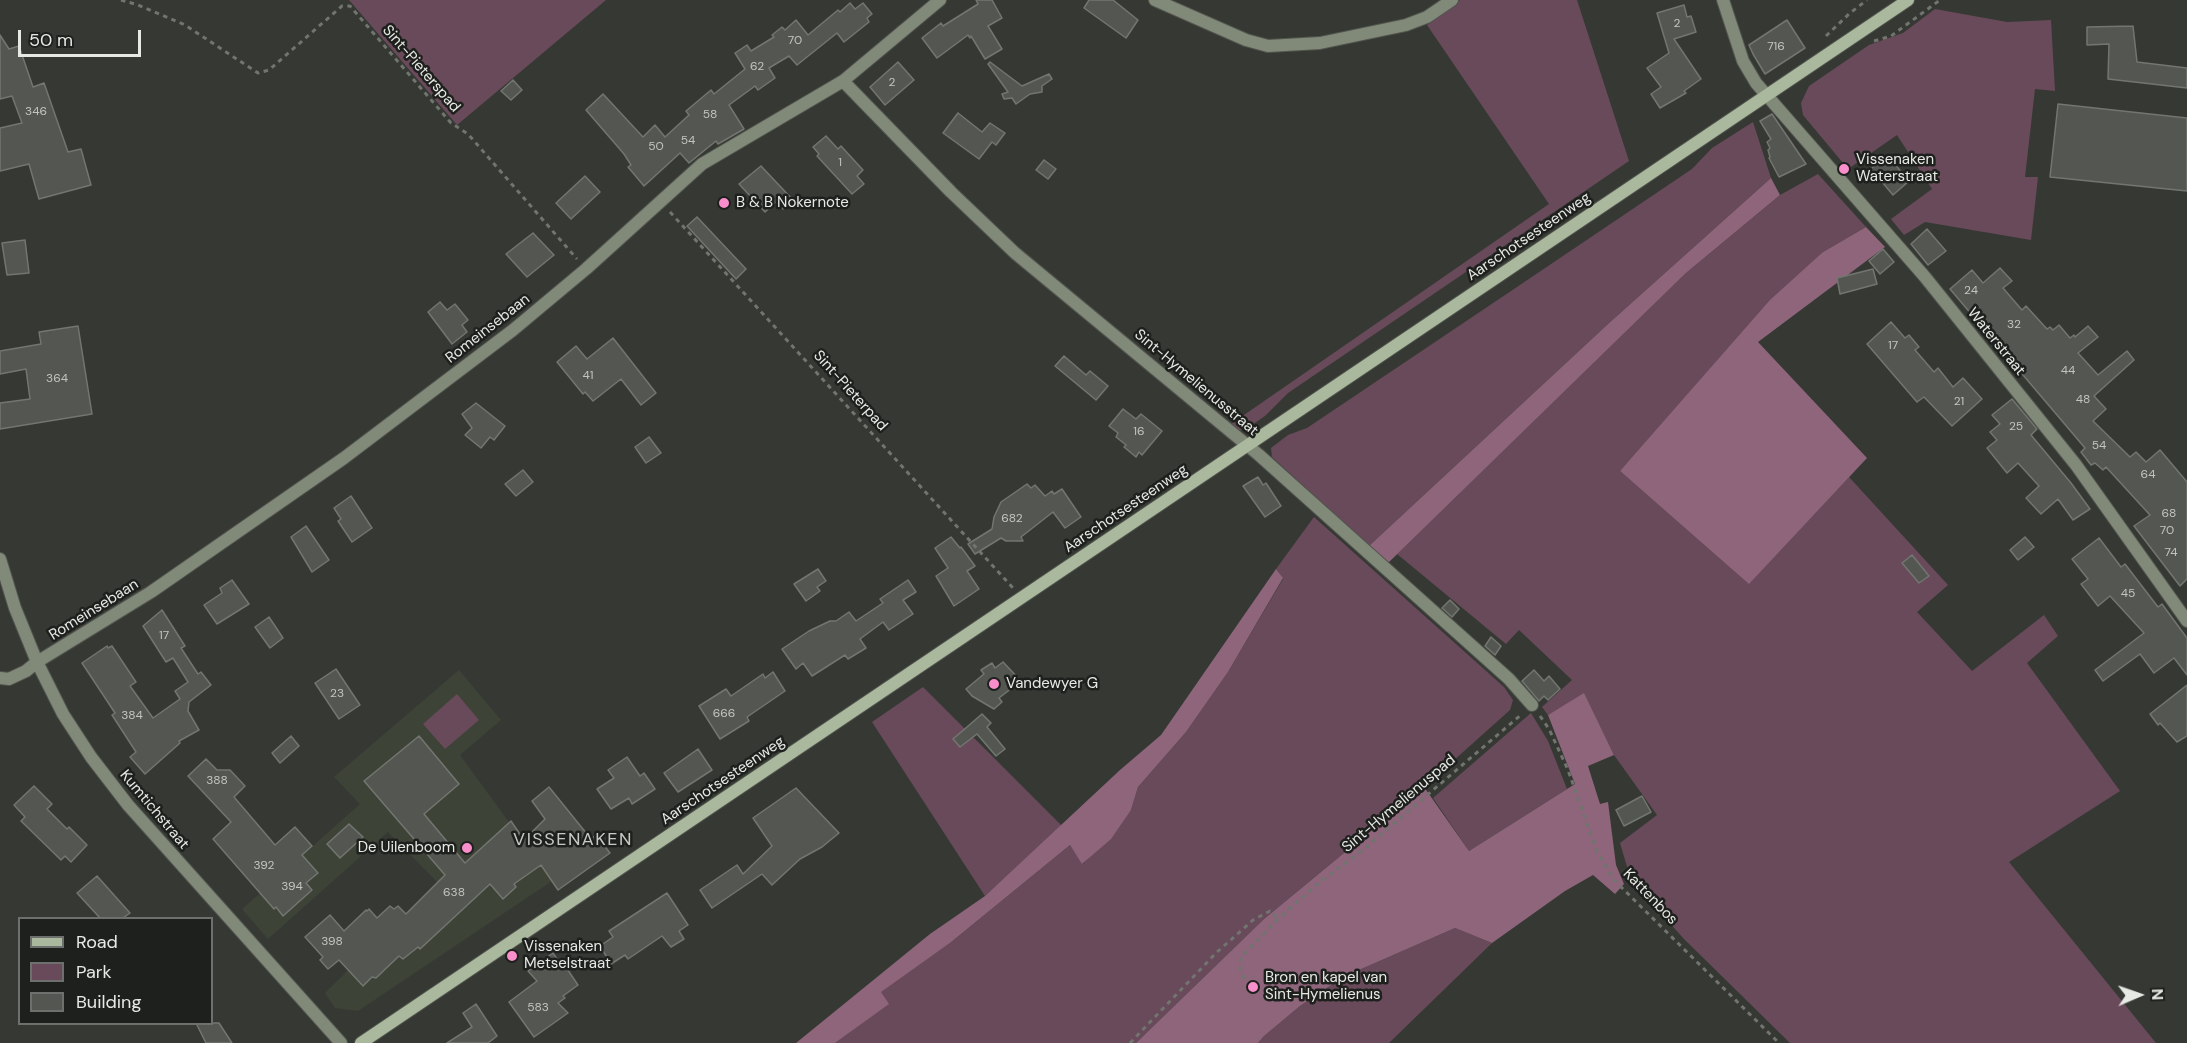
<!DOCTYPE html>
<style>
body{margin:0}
#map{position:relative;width:2187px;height:1043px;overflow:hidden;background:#363933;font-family:"DM Sans",sans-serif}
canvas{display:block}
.legend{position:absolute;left:18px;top:917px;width:195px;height:108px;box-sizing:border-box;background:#1e201d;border:2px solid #6e706d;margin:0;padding:8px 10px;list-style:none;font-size:18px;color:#e7e9e5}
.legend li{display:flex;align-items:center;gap:12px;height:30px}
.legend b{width:30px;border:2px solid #6e706d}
.north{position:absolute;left:2109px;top:965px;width:60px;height:60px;-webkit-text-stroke:4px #1e201d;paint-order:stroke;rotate:88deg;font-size:16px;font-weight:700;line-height:24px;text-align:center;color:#e7e9e5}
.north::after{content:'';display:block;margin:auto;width:21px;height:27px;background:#e7e9e5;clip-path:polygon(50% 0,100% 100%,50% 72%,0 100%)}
.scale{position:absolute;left:18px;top:30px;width:123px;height:27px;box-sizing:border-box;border:3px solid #e7e9e5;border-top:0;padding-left:8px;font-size:18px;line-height:21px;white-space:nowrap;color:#e7e9e5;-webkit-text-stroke:4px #1e201d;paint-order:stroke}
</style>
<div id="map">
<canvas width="2187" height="1043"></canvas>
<ul class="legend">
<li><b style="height:8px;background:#aab99d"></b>Road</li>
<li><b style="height:16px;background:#694a5a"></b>Park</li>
<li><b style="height:16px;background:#545751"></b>Building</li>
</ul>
<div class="north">N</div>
<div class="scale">50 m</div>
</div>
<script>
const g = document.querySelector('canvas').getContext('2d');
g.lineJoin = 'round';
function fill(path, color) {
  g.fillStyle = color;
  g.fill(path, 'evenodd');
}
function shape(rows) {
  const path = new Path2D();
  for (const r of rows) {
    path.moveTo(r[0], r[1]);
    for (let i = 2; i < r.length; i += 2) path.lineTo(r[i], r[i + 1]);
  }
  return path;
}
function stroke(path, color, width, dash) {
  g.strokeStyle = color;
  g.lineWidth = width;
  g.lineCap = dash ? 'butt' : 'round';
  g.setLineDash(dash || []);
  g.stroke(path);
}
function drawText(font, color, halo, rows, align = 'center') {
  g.font = font + ' "DM Sans",sans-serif';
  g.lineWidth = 5;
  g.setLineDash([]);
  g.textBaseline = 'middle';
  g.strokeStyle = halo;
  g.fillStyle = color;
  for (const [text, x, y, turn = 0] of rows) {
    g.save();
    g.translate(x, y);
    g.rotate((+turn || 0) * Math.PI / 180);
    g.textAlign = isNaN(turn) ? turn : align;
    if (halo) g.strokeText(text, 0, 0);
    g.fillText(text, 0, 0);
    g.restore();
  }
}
fill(shape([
 [459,670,501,720,460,755,552,881,358,1011,335,1008,325,993,437,882,388,832,268,939,242,909,360,804,334,777]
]), '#3d4337');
fill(shape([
 [349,0,606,0,457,125],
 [1460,0,1577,0,1629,161,1288,393,1265,416,1246,429,1239,430,1231,424,1549,204,1427,25],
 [1935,9,2007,22,2051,20,2055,91,2035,89,2025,177,2038,177,2031,240,1925,222,1904,235,1891,219,1932,189,1897,135,1848,169,1803,115,1801,103,1809,86,1869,45,1903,33],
 [1753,122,1771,178,1608,324,1369,546,1272,457,1271,448,1288,435,1307,428,1514,289,1692,169,1712,148],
 [1818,174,1866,227,1823,252,1620,471,1749,583,1849,477,1948,585,1917,612,1972,671,2044,615,2058,636,2027,663,2120,791,2009,862,2156,1043,1790,1043,1684,939,1631,880,1620,843,1657,815,1614,755,1584,694,1548,715,1542,707,1572,680,1519,630,1506,644,1397,554,1686,273,1780,195],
 [1314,517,1504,687,1513,700,1510,710,1424,787,1264,919,1136,1043,835,1043,888,1004,880,992,950,943,1070,845,1083,864,1131,810,1138,787,1186,732,1228,672,1283,579,1276,569],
 [923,687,1062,826,985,896,872,722],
 [457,694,479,720,445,749,423,724],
 [1531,713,1548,741,1567,789,1469,851,1433,798],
 [1455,928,1492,943,1389,1043,1258,1043,1264,1036,1300,1006,1343,977]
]), '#694a5a');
fill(shape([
 [1771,178,1780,195,1686,273,1387,564,1369,546,1608,324],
 [1866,227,1885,247,1758,342,1867,458,1749,584,1620,471,1770,300,1823,252],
 [1276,569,1283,578,1228,672,1186,732,1138,787,1131,810,1111,839,1082,864,1070,845,950,943,881,992,889,1004,835,1043,796,1043,930,934,985,896,1120,770,1161,735],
 [1584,693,1614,755,1588,766,1600,804,1608,802,1616,865,1624,884,1615,894,1593,875,1565,891,1492,943,1455,928,1343,977,1300,1006,1264,1036,1258,1043,1136,1043,1264,919,1424,787,1469,851,1575,784,1548,715]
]), '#8e657b');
const building = shape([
 [976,0,992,0,1002,18,988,26,1002,49,985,59,971,36,970,38,968,35,937,58,922,38,941,23,943,26,978,4,976,0],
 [1089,0,1113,0,1138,20,1126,38,1084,8,1089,0],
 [850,3,855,9,863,3,872,14,867,18,869,22,844,42,837,33,797,65,789,56,769,68,775,78,758,90,755,86,729,105,744,129,718,144,716,141,689,163,680,153,644,186,628,167,631,165,624,154,586,110,603,94,643,137,655,125,665,137,689,115,686,111,711,90,714,94,745,69,735,53,747,45,751,51,774,37,772,35,782,27,785,30,796,20,808,35,838,10,840,12,850,3],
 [1684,5,1687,17,1691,16,1696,32,1674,39,1701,79,1684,91,1686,93,1660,108,1651,94,1661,87,1647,68,1669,53,1657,13,1684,5],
 [1787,20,1805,48,1765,74,1753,54,1749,45,1787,20],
 [2133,26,2137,62,2187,68,2187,88,2108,79,2109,44,2087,45,2087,27,2133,26],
 [0,35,9,49,19,46,33,87,44,83,68,152,81,149,91,185,39,199,29,164,0,171,0,128,22,123,12,96,0,99,0,35],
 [898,62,914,80,885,105,870,87,898,62],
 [990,62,1022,86,1049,74,1052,79,1042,86,1042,92,1030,94,1016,104,1012,98,1004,99,1002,94,1008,92,988,64,990,62],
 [513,80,522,90,511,100,501,91,513,80],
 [2058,104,2187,118,2187,191,2050,177,2058,104],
 [958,113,982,132,990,123,1005,133,996,145,992,142,979,159,943,133,958,113],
 [1772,114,1806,164,1779,177,1769,158,1770,157,1768,150,1770,148,1767,142,1771,139,1760,121,1772,114],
 [826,136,838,149,841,146,863,170,857,176,864,184,852,194,817,156,819,154,813,147,826,136],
 [1887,155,1909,181,1893,195,1871,169,1887,155],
 [1044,160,1056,169,1048,179,1036,170,1044,160],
 [761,166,793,200,783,209,776,202,765,212,739,184,761,166],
 [585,176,600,192,571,219,556,203,585,176],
 [697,217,746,269,736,279,687,226,697,217],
 [1927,229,1946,251,1928,265,1911,244,1927,229],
 [533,233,554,255,527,277,506,254,533,233],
 [25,240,29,273,7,275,2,243,25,240],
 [1883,249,1894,262,1880,274,1869,261,1883,249],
 [2000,268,2012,281,2003,288,2022,310,2026,306,2047,329,2050,327,2053,330,2059,325,2070,338,2074,335,2075,337,2088,326,2098,337,2078,353,2098,375,2127,351,2134,360,2094,396,2106,409,2093,421,2130,457,2136,452,2146,462,2160,450,2187,482,2187,579,2180,586,2134,526,2150,515,2106,467,2103,470,2095,463,2091,465,2081,452,2085,448,1950,289,1972,270,1983,283,2000,268],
 [1873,269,1877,284,1840,294,1837,278,1873,269],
 [440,302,447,310,455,304,468,320,462,325,467,332,452,344,428,312,440,302],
 [1891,322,1905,338,1909,335,1919,347,1915,350,1934,372,1938,368,1953,387,1963,378,1982,399,1952,426,1924,397,1917,402,1867,344,1891,322],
 [78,326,92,414,0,429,0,403,30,399,26,369,0,374,0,351,41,344,39,332,78,326],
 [613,338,656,393,641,405,621,379,593,401,585,392,583,394,557,362,576,346,587,359,613,338],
 [1064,356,1086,375,1090,371,1108,386,1096,400,1055,366,1064,356],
 [2012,399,2037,429,2031,435,2071,483,2090,509,2073,520,2058,499,2041,514,2026,498,2039,486,2018,463,2007,473,1987,448,1997,440,1990,432,2000,424,1992,415,2012,399],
 [476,403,505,426,494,440,490,437,481,448,465,435,472,428,462,414,476,403],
 [1123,409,1136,419,1141,414,1162,431,1142,455,1139,452,1136,457,1124,447,1126,445,1116,437,1118,433,1109,426,1123,409],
 [649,437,661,453,646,463,635,447,649,437],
 [523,470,533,482,516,496,505,484,523,470],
 [1258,477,1263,485,1266,483,1281,506,1265,517,1243,486,1258,477],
 [1027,484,1031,488,1035,485,1045,496,1052,491,1054,494,1062,489,1081,517,1065,528,1053,512,1021,537,1023,541,1006,541,1001,538,975,554,968,544,992,529,994,517,1001,502,1027,484],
 [351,496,372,528,352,542,338,521,341,519,334,508,351,496],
 [306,526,329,560,312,572,291,537,306,526],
 [951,537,960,548,961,547,975,566,967,571,979,589,954,606,936,576,948,568,935,548,951,537],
 [2025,537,2034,547,2018,560,2010,550,2025,537],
 [2099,538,2121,567,2125,564,2158,607,2162,604,2187,638,2187,675,2174,658,2154,673,2140,654,2103,681,2095,670,2144,633,2110,596,2098,606,2081,584,2088,579,2072,559,2099,538],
 [1912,555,1929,576,1919,583,1902,563,1912,555],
 [818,569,826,581,817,587,820,591,806,601,794,584,818,569],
 [232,580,249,604,217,624,204,605,222,593,220,588,232,580],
 [908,580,916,592,903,600,913,614,889,630,883,622,860,639,866,648,848,659,845,655,812,676,803,663,796,669,782,649,809,631,830,621,836,621,849,612,856,621,883,603,880,599,908,580],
 [1450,600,1459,609,1452,617,1442,608,1450,600],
 [162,610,185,646,181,648,198,674,201,672,211,685,189,702,188,711,199,730,179,741,180,743,145,774,130,757,136,752,112,715,115,713,82,663,107,646,108,648,112,646,136,682,130,686,153,718,180,699,175,691,188,682,173,658,166,662,143,626,162,610],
 [269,617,283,638,270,648,255,627,269,617],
 [1491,637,1501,646,1495,655,1485,646,1491,637],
 [1003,662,1021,681,999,698,1002,702,994,709,972,696,966,689,984,674,981,670,992,663,995,668,1003,662],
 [336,669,360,705,339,719,315,683,336,669],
 [1534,670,1544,681,1549,676,1560,689,1548,700,1544,696,1539,701,1522,681,1534,670],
 [773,672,785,691,747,717,749,721,720,739,699,706,726,689,731,696,763,674,765,678,773,672],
 [2187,685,2187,736,2177,742,2160,723,2158,725,2150,714,2187,685],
 [982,714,991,723,987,727,1005,749,996,756,977,734,960,747,953,739,982,714],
 [291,736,299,746,280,763,272,753,291,736],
 [419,736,459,784,424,814,465,863,511,821,524,840,545,819,532,801,549,787,591,839,596,835,610,853,558,890,541,865,514,884,516,887,503,899,490,884,420,949,418,947,403,959,399,956,376,978,372,977,363,986,339,960,328,969,320,960,323,957,305,937,330,915,344,931,366,910,367,911,369,909,377,918,390,906,394,909,398,906,406,914,445,875,364,781,419,736],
 [698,749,712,770,678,792,664,773,698,749],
 [627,757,640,776,644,773,655,789,632,804,629,798,611,809,597,789,614,778,608,770,627,757],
 [206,759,217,770,230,770,245,786,234,797,275,845,295,827,312,846,302,855,318,873,306,883,312,890,283,916,276,907,274,909,213,839,231,822,188,776,206,759],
 [34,786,52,804,47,809,67,829,69,827,87,845,71,862,65,856,61,860,21,821,25,817,14,805,34,786],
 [796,788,839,833,822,847,800,859,772,885,762,874,712,908,700,890,737,865,743,874,772,846,753,818,796,788],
 [1642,796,1651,812,1624,826,1616,810,1642,796],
 [349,824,363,837,340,858,327,844,349,824],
 [97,876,130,913,123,918,100,918,77,893,97,876],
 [667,893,688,925,679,931,684,939,671,947,662,936,628,959,625,955,611,964,600,946,613,937,609,931,667,893],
 [553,953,559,962,561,960,578,985,563,996,565,998,558,1003,568,1013,534,1037,509,1002,537,981,528,971,553,953],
 [476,1004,497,1036,488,1043,447,1043,472,1027,463,1013,476,1004],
 [196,1023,219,1023,232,1043,206,1043,196,1023]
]);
fill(building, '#545751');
stroke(building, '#737670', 1.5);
const minor = shape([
 [1155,0,1246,40,1268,46,1320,43,1406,25,1427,17,1452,0],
 [1723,0,1743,61,1756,83,1925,277,2076,465,2187,621],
 [843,81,951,192,1015,253,1259,455,1509,679,1532,705],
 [0,678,9,679,26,671,37,662,151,592,344,458,513,330,586,269,702,164,843,81,940,0]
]);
const tertiary = shape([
 [0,559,15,608,37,662,63,714,91,757,128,805,341,1043]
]);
const secondary = shape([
 [361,1043,1908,0]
]);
stroke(minor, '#52554f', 14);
stroke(tertiary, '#52554f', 14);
stroke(secondary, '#52554f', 14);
stroke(shape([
 [121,0,138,5,185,25,258,73,269,70,342,6,350,6,451,123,468,134,577,259],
 [1826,36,1850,13,1867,0],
 [1874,41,1891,36,1940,0],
 [670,212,1013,588],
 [1540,716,1549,729,1568,770,1597,852,1614,880,1779,1043],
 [1245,979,1240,969,1241,957,1278,919,1320,882,1364,849,1522,714],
 [1130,1043,1216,953,1253,920,1270,911,1278,919]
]), '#71746f', 3, [4.5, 4.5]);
stroke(minor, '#818a79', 12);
stroke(tertiary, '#818a79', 12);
stroke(secondary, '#aab99d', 12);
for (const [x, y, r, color] of [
 [1844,169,6,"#f98fca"],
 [724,203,6,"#f98fca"],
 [994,684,6,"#f98fca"],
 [467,848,6,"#f98fca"],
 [512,956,6,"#f98fca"],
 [1253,987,6,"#f98fca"]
]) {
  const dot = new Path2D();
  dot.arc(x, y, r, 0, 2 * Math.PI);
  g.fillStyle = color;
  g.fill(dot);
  stroke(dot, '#1e201d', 2);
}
drawText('12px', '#c2c4c0', null, [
 ["2",1677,24],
 ["70",795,41],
 ["716",1776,47],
 ["62",757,67],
 ["2",892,83],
 ["346",36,112],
 ["58",710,115],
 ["54",688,141],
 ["50",656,147],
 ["1",840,163],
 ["24",1971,291],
 ["32",2014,325],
 ["17",1893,346],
 ["44",2068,371],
 ["41",588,376],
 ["364",57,379],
 ["48",2083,400],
 ["21",1959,402],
 ["25",2016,427],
 ["16",1139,432],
 ["54",2099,446],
 ["64",2148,475],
 ["68",2169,514],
 ["682",1012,519],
 ["70",2167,531],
 ["74",2171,553],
 ["45",2128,594],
 ["17",164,636],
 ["23",337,694],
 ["666",724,714],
 ["384",132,716],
 ["388",217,781],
 ["392",264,866],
 ["394",292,887],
 ["638",454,893],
 ["398",332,942],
 ["583",538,1008]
]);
drawText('15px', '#e7e9e5', '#1e201d', [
 ["Sint-Pieterspad",421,69,49],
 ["Aarschotsesteenweg",1529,237,-34],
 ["Romeinsebaan",488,329,-38],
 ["Waterstraat",1996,342,51],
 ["Sint-Hymelienusstraat",1196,383,40],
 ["Sint-Pieterpad",850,391,48],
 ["Aarschotsesteenweg",1126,509,-34],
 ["Romeinsebaan",94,610,-32],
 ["Aarschotsesteenweg",723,781,-34],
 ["Sint-Hymelienuspad",1399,804,-40],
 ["Kumtichstraat",154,810,50],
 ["Kattenbos",1650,897,46]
]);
drawText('15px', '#e7e9e5', '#1e201d', [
 ["Vissenaken",1856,160],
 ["Waterstraat",1856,177],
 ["B & B Nokernote",736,203],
 ["Vandewyer G",1006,684],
 ["De Uilenboom",455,848,"right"],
 ["Vissenaken",524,947],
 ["Metselstraat",524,964],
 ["Bron en kapel van",1265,978],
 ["Sint-Hymelienus",1265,995]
], 'left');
g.letterSpacing = '1.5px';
drawText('18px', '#c5c9c2', '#1e201d', [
 ["VISSENAKEN",573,840]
]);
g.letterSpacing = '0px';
</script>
